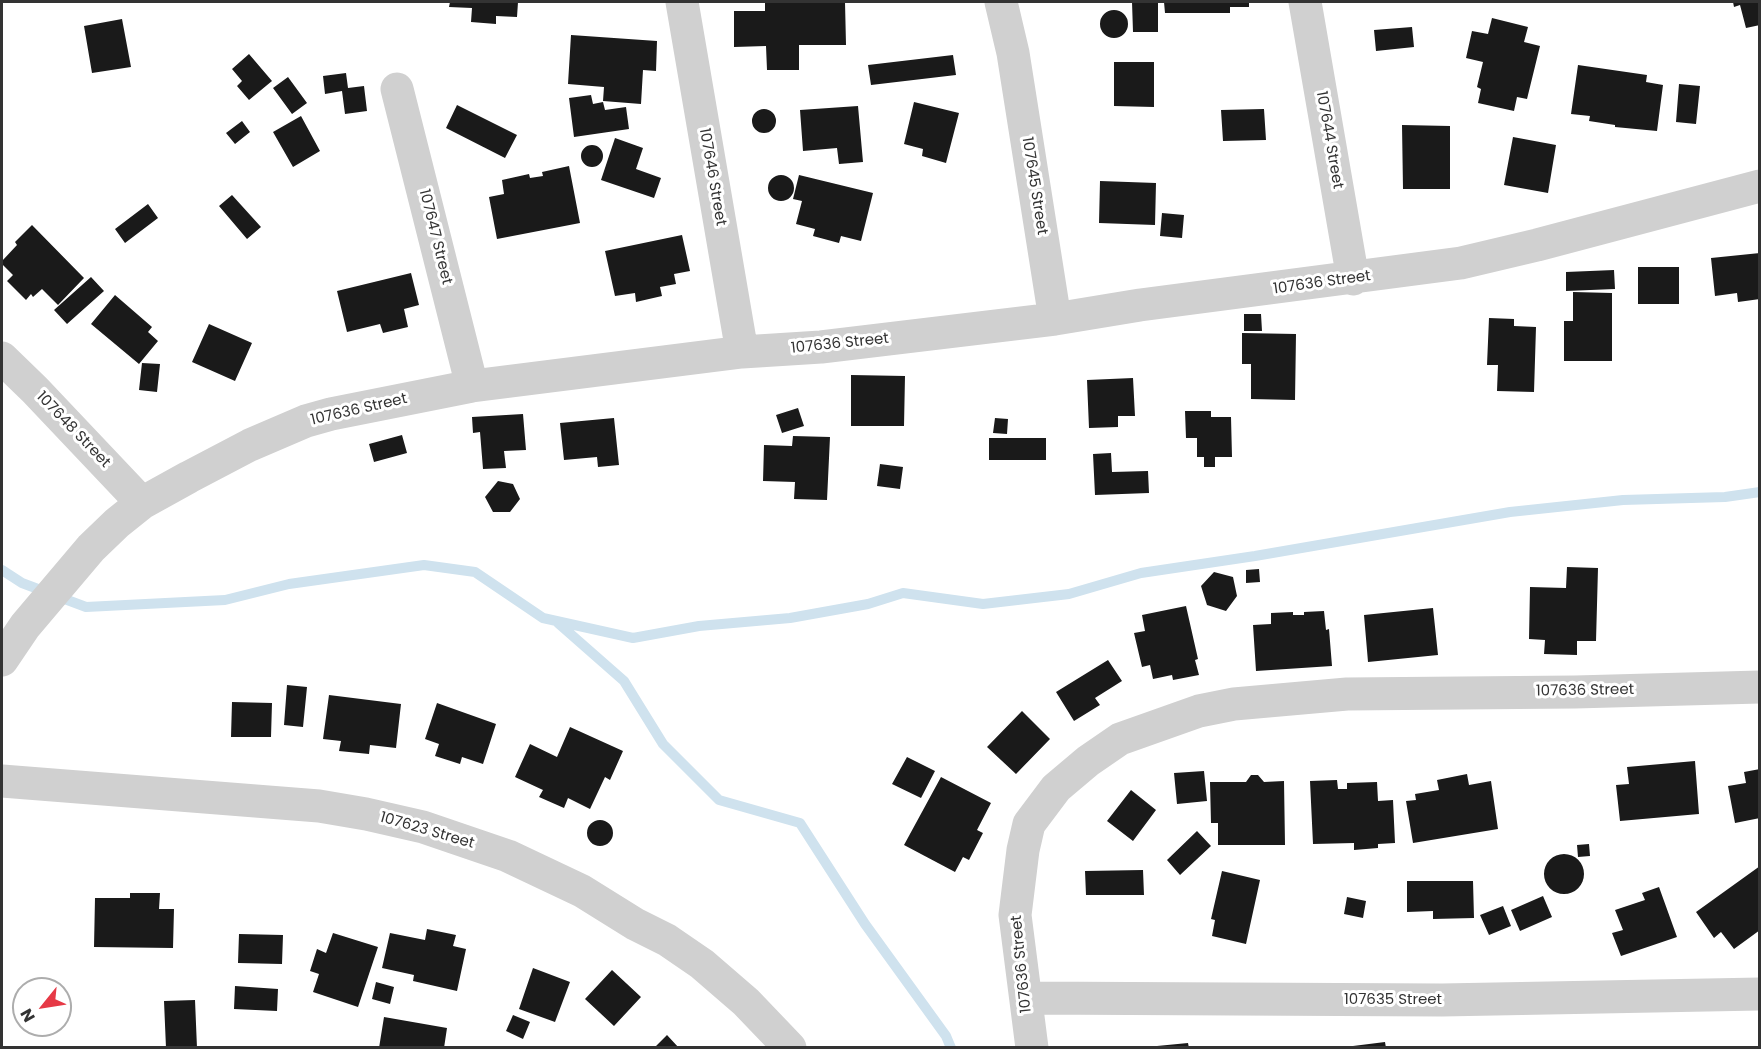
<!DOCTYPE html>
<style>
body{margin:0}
#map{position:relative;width:1761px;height:1049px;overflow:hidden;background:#fff;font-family:Poppins,sans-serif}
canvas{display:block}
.frame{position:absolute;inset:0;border:3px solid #333;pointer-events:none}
.north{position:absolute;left:12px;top:977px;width:60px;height:60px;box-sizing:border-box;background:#fff;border:2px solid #adadad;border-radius:50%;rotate:240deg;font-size:16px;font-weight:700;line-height:24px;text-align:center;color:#333}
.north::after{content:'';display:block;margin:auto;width:21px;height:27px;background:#e63946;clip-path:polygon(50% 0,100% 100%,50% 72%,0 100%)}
</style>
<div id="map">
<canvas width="1761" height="1049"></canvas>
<div class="frame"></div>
<div class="north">N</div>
</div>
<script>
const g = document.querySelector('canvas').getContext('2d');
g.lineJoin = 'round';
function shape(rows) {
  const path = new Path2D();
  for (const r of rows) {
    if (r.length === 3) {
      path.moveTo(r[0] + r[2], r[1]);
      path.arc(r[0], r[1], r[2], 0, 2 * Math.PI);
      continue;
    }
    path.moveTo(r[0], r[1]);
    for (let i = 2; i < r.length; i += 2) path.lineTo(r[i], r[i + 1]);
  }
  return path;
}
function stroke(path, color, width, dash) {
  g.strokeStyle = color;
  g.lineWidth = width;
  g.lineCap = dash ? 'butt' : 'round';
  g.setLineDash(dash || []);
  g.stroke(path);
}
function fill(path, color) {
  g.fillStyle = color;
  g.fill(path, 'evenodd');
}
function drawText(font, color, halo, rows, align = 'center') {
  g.font = font + ' Poppins,sans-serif';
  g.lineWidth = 6;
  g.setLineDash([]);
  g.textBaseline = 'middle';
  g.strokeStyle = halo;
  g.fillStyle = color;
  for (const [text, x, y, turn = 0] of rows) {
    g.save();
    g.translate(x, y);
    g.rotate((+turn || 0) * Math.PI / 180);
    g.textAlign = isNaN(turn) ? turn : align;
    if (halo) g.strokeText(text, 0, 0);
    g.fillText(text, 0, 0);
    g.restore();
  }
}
stroke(shape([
 [2,570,22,583,86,607,225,600,289,584,424,565,475,572,543,618,633,638,699,626,790,618,868,604,903,593,983,604,1069,594,1141,573,1255,556,1510,512,1623,500,1725,497,1760,492],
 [558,623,624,681,663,744,719,800,800,823,865,924,946,1036,951,1048]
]), '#cfe2ee', 10);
fill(shape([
 [450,2,518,2,517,17,496,16,496,24,471,22,472,8,449,7],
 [765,2,845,2,846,45,799,45,799,70,767,70,766,46,734,47,734,11,765,11],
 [1132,2,1158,2,1158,32,1133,32],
 [1164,2,1249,2,1249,7,1230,7,1230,13,1165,13],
 [1733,2,1760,2,1760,25,1746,28,1740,5,1734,7],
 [1114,24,14],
 [1492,18,1528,27,1524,42,1540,46,1527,99,1517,97,1514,111,1478,103,1481,89,1477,87,1483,62,1466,58,1472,31,1488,34],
 [122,19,131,67,92,73,84,26],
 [1412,27,1414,47,1376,51,1374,30],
 [571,35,657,41,656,71,643,70,641,104,603,101,604,87,568,84],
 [249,54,272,81,249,100,237,86,242,81,232,69],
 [953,55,956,75,871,85,868,65],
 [1114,62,1154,62,1154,107,1114,106],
 [1578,65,1647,75,1646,82,1663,85,1657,131,1615,127,1615,125,1589,121,1590,116,1571,114],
 [346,73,348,88,364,86,367,111,345,114,342,91,325,94,323,76],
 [288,77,307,103,292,114,273,88],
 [1679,84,1700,86,1696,124,1676,122],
 [591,95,593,104,603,102,605,110,626,107,629,129,574,137,569,98],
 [914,102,959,113,946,163,922,156,923,149,904,144],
 [457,105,517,135,505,158,446,128],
 [858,106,863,162,839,164,837,148,803,151,800,110],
 [1264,109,1266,140,1223,141,1221,110],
 [764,121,12],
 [301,116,320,151,293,167,273,132],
 [242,121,250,132,235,144,226,133],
 [1402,125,1450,126,1450,189,1403,189],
 [1513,137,1556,145,1548,193,1504,185],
 [615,138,643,148,636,169,661,178,654,198,601,180],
 [592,156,11],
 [569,166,580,223,497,239,489,197,504,194,502,180,529,174,530,178,543,176,542,172],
 [799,175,873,193,861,241,841,236,839,243,813,236,815,229,796,224,802,201,793,199],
 [781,188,13],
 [1100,181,1156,183,1155,225,1099,223],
 [232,195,261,227,247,239,219,206],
 [148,204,158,218,125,243,115,229],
 [1162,213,1184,215,1182,238,1160,236],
 [32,225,84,278,58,305,42,289,33,297,31,294,26,300,7,281,13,275,2,264,2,261,17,245,15,242],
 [682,235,690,271,674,274,676,284,660,287,662,296,636,302,635,293,615,296,605,251],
 [1760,253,1760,299,1738,302,1737,293,1715,296,1711,258],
 [1638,267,1679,267,1679,304,1638,304],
 [1614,270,1615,289,1566,291,1566,272],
 [411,273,419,305,404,309,408,327,383,333,380,324,347,332,337,291],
 [91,277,104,291,67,324,54,310],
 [1573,292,1612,293,1612,361,1564,361,1564,321,1573,321],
 [115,295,152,327,148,332,158,341,139,364,91,324],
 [1244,314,1261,314,1262,331,1244,331],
 [1489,318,1514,319,1514,326,1536,327,1534,392,1497,391,1498,365,1487,365],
 [209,324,252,343,235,381,192,362],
 [1242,333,1296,334,1295,400,1251,399,1251,364,1242,364],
 [142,363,160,364,157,392,139,390],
 [851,375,905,376,904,426,851,426],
 [1133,378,1135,416,1118,416,1118,427,1089,428,1087,380],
 [798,408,804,426,782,433,776,415],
 [1185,411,1211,411,1211,417,1231,417,1232,457,1215,457,1215,467,1204,467,1204,457,1197,457,1197,438,1186,438],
 [523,414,526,450,504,451,506,468,483,469,480,432,473,433,472,417],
 [614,418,619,465,598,467,597,457,564,460,560,423],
 [995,418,1008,419,1007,434,993,433],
 [402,435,407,453,374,462,369,444],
 [793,436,830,437,827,500,794,499,795,482,763,481,764,445,792,446],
 [989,438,1046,438,1046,460,989,460],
 [1111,453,1112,472,1148,471,1149,493,1095,495,1093,454],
 [880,464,903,467,900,489,877,486],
 [498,481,513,484,520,499,510,512,493,512,485,497],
 [1567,567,1598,568,1596,641,1577,641,1577,655,1544,654,1545,640,1529,639,1530,587,1566,588],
 [1259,569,1260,582,1246,583,1246,570],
 [1214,572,1233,577,1237,596,1226,611,1207,605,1201,586],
 [1186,606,1198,659,1195,660,1199,675,1173,680,1172,675,1153,679,1150,665,1142,667,1134,633,1145,631,1142,615],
 [1433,608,1438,655,1368,662,1364,615],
 [1324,611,1326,630,1329,629,1332,666,1256,671,1253,625,1271,624,1271,613,1293,612,1293,615,1304,615,1304,612],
 [1108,660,1122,681,1095,698,1100,705,1074,721,1056,692],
 [287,685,307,687,303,727,284,725],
 [329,695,401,704,396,748,370,745,369,754,339,751,341,741,323,739],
 [232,702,272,703,271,737,231,737],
 [437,703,496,724,483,764,462,757,460,764,435,756,439,744,425,739],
 [1022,711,1050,739,1016,774,987,747],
 [570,727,623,751,610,780,605,777,590,809,568,798,564,808,539,797,543,790,515,777,530,744,557,757],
 [907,757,935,771,921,798,892,784],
 [1695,761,1699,814,1620,821,1616,785,1629,784,1627,767],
 [1760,769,1760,818,1735,823,1728,786,1746,783,1744,772],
 [1204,771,1207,801,1177,804,1174,773],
 [1467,774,1469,785,1491,781,1498,829,1413,843,1406,801,1416,800,1415,794,1439,790,1437,780],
 [1251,775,1258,775,1264,782,1284,781,1285,845,1218,845,1218,823,1211,823,1210,782,1246,782],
 [941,777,991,803,977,830,983,833,969,860,963,857,955,872,904,845],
 [1337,780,1338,789,1347,789,1347,783,1377,782,1378,801,1393,800,1395,843,1378,844,1378,848,1354,850,1354,843,1313,844,1310,781],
 [1131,790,1156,810,1133,841,1107,821],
 [600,833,13],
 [1197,831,1211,846,1180,875,1167,860],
 [1589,844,1590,856,1578,857,1577,845],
 [1564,874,20],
 [1760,866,1760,930,1734,949,1721,932,1714,938,1696,912],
 [1143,870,1144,895,1086,895,1085,871],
 [1222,871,1260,880,1246,944,1212,936,1215,920,1211,919],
 [1407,881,1473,881,1474,918,1433,919,1433,911,1407,912],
 [1659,887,1677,937,1621,956,1612,933,1623,930,1615,910,1645,900,1642,893],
 [130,893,160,893,159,909,174,909,173,948,94,947,95,898,130,898],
 [1543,896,1552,917,1520,931,1511,910],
 [1347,897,1366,901,1363,918,1344,914],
 [1503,906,1511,926,1489,935,1480,915],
 [427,929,456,935,453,946,466,949,457,991,413,981,414,975,382,968,390,933,425,940],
 [333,933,378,947,358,1007,313,992,319,974,310,971,317,949,326,953],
 [239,934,283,935,282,964,238,963],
 [533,968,570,982,555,1022,519,1009],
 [612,970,641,997,614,1026,585,999],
 [376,982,394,987,390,1004,372,999],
 [235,986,278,989,277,1011,234,1009],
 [195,1000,197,1048,166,1048,164,1001],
 [513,1015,530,1022,523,1039,506,1031],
 [384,1017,447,1028,444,1048,379,1048],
 [667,1035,679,1048,654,1048],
 [1385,1042,1386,1048,1353,1048,1353,1046],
 [1188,1043,1189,1048,1158,1048,1157,1046]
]), '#1a1a1a');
stroke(shape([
 [682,2,742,352],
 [1001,2,1013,53,1055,319],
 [1305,2,1353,279],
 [397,89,472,386],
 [2,358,35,390,142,503],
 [2,660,25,626,91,548,117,523,142,503,189,477,250,445,306,421,331,414,472,386,742,352,821,347,1055,319,1140,305,1461,263,1537,245,1760,186],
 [2,781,319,806,366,814,423,827,508,856,582,891,635,924,667,940,702,964,746,1002,790,1048],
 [1026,998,1442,1000,1760,994],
 [1032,1048,1015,915,1023,850,1029,824,1056,788,1088,761,1120,739,1199,711,1234,704,1347,694,1575,692,1760,687]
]), '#d0d0d0', 33);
drawText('15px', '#333', '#fff', [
 ["107644 Street",1329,140,80],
 ["107646 Street",712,177,80],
 ["107645 Street",1034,186,81],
 ["107647 Street",435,237,76],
 ["107636 Street",1322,283,-8],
 ["107636 Street",840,344,-6],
 ["107636 Street",359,410,-13],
 ["107648 Street",73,430,46],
 ["107636 Street",1585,691,-1],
 ["107623 Street",427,831,16],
 ["107636 Street",1022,964,-96],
 ["107635 Street",1393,1000]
]);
</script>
